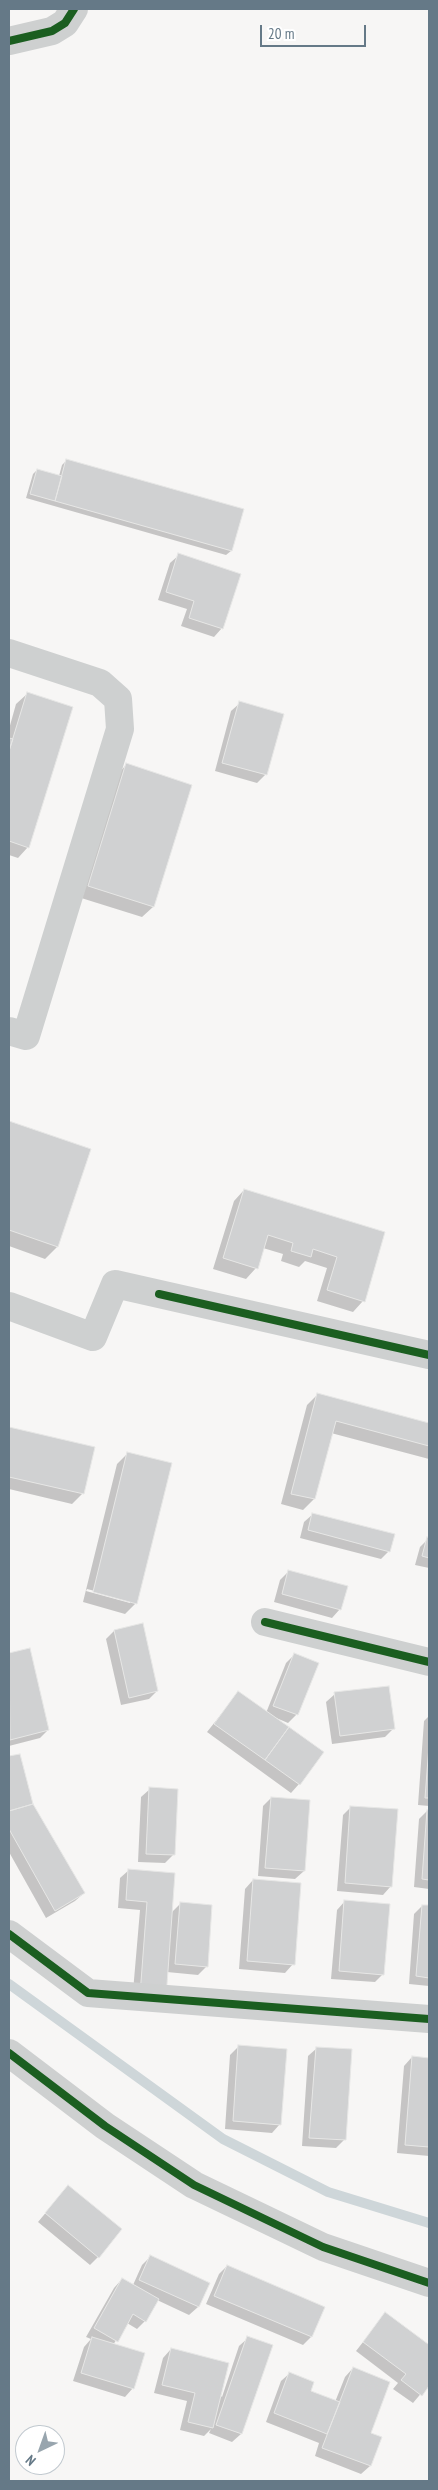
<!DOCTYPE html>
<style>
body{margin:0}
#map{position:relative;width:438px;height:2490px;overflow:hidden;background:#f7f6f5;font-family:"PT Sans Narrow",sans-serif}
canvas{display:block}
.frame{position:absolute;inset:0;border:10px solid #657987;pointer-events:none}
.north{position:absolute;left:15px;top:2425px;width:50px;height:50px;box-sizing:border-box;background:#fff;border:1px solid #c1c9cf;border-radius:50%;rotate:222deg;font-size:14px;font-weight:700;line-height:20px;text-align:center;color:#657987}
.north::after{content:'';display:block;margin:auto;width:18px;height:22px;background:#98a5ae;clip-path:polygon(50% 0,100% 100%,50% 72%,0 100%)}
.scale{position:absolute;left:260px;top:25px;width:106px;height:22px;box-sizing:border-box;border:2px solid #657987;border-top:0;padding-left:6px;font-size:15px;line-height:18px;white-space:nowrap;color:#657987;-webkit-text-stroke:4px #fff;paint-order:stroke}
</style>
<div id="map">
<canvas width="438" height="2490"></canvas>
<div class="frame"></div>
<div class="north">N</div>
<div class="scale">20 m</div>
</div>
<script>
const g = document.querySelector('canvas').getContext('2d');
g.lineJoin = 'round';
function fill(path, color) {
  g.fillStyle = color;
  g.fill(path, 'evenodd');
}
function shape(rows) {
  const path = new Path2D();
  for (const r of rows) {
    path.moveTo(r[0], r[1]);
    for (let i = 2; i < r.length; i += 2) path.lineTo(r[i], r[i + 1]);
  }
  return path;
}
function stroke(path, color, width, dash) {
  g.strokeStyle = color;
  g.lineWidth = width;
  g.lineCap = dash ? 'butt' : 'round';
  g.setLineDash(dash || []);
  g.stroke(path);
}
fill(shape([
 [66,461,242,510,231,551,226,555,26,498,33,474,37,470,59,476,62,465],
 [179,555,222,628,214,637,181,626,187,609,158,600,170,563],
 [27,694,28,847,18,858,9,855,9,729,16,704],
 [240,703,266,774,257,783,215,771,231,711],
 [126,765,153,907,142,917,78,897,116,776],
 [9,1123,90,1150,57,1247,45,1259,9,1246],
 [244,1190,384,1233,363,1301,353,1312,317,1301,327,1268,305,1261,299,1267,281,1261,283,1254,263,1248,256,1268,246,1279,213,1269,234,1201],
 [318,1394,429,1424,429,1459,331,1433,314,1499,303,1510,281,1504,307,1405],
 [9,1428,93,1448,83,1493,72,1504,9,1489],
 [128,1453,136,1603,125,1614,83,1602,117,1464],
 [87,1589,130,1600,130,1603,86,1591],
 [313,1514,389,1551,381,1559,300,1538,304,1522],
 [428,1539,429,1539,429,1568,415,1565,420,1547],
 [288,1572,340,1609,332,1618,274,1602,280,1580],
 [114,1631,157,1691,149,1699,121,1705,106,1639],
 [29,1650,48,1730,40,1738,9,1746,9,1654],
 [294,1655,297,1714,288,1723,274,1717,299,1784,291,1793,207,1732,238,1693,266,1713,286,1663],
 [335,1694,393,1729,385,1737,332,1744,326,1702],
 [429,1716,429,1806,418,1805,424,1721],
 [19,1755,32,1805,84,1893,75,1901,46,1918,9,1852,9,1757],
 [150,1789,173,1855,165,1863,138,1862,141,1797],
 [271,1798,304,1871,295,1879,258,1876,263,1806],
 [351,1807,391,1886,383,1895,337,1891,343,1815],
 [427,1811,429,1811,429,1889,414,1887,419,1819],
 [129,1870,171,1913,180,1904,206,1967,198,1975,167,1972,132,2003,140,1910,118,1908,120,1878],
 [253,1880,293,1964,285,1973,239,1969,245,1889],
 [345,1901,383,1974,375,1982,331,1979,337,1910],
 [422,1906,429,1907,429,1986,409,1984,414,1914],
 [239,2046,280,2124,272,2133,225,2129,230,2055],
 [317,2048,344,2140,336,2148,302,2146,308,2056],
 [412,2057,429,2059,429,2156,397,2153,404,2066],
 [68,2186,98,2257,90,2265,38,2222],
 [150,2257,208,2283,198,2307,189,2315,157,2300,145,2321,137,2329,127,2323,113,2345,133,2388,125,2397,73,2381,84,2347,91,2339,86,2337,114,2288,122,2279,133,2285,142,2265],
 [227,2266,323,2307,311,2337,303,2345,206,2304,219,2274],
 [385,2314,427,2345,429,2342,429,2384,413,2403,393,2389,398,2383,356,2351],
 [248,2338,272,2346,241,2434,232,2442,209,2433,211,2429,204,2436,180,2430,187,2401,154,2393,163,2358,171,2349,222,2397,239,2346],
 [353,2368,370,2433,370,2466,361,2474,315,2456,319,2443,266,2422,281,2381,290,2373,309,2392,335,2402,345,2377]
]), '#0003');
stroke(shape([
 [9,1984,223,2139,328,2192,429,2223]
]), '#ced6d9', 10);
const building = shape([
 [66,459,244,509,232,551,55,501,66,459],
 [37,469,62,476,55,501,30,494,37,469],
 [178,553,241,574,223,629,189,618,194,601,166,592,178,553],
 [27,692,73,707,29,848,9,841,9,751,27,692],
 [239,701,284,714,267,775,222,763,239,701],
 [9,738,13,739,9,751,9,738],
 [126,763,192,785,154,907,88,886,126,763],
 [9,1121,91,1149,58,1247,9,1230,9,1121],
 [244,1189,385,1232,365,1302,327,1290,337,1257,313,1249,311,1257,291,1251,293,1243,268,1235,258,1269,223,1258,244,1189],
 [317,1393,429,1423,429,1446,336,1421,315,1499,291,1494,317,1393],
 [9,1427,95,1447,84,1494,9,1477,9,1427],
 [127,1452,172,1463,137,1604,93,1592,127,1452],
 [312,1513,395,1534,390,1552,308,1530,312,1513],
 [427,1537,429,1538,429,1558,422,1556,427,1537],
 [288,1570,348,1586,341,1610,282,1594,288,1570],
 [143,1623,158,1691,129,1698,114,1630,143,1623],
 [30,1648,49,1730,10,1740,9,1653,30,1648],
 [294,1653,319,1663,298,1715,273,1706,294,1653],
 [389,1686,395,1729,340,1736,334,1692,389,1686],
 [238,1691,289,1727,265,1760,214,1724,238,1691],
 [289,1727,324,1752,300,1785,265,1760,289,1727],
 [429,1746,429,1798,425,1798,429,1746],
 [20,1754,33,1804,9,1811,9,1756,20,1754],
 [149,1787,178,1789,175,1855,146,1854,149,1787],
 [271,1797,310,1800,305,1871,265,1868,271,1797],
 [33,1804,85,1893,55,1911,9,1829,9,1811,33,1804],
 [350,1806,398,1809,392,1887,345,1883,350,1806],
 [427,1810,429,1810,429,1880,422,1879,427,1810],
 [128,1869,175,1873,166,1998,140,1995,147,1902,126,1900,128,1869],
 [253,1879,301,1883,295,1965,247,1961,253,1879],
 [344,1900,390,1904,384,1975,339,1971,344,1900],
 [180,1902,212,1905,208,1967,175,1964,180,1902],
 [422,1905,429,1905,429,1978,416,1976,422,1905],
 [238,2045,287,2049,281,2125,233,2121,238,2045],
 [316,2047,352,2049,346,2140,309,2138,316,2047],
 [412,2056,429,2058,429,2147,405,2145,412,2056],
 [68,2185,122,2229,99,2258,45,2213,68,2185],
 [150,2255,210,2283,199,2307,139,2280,150,2255],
 [227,2265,325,2307,312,2337,214,2296,227,2265],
 [122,2278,159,2299,146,2322,133,2314,118,2342,94,2328,122,2278],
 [385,2312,428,2344,429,2342,429,2386,422,2396,401,2380,406,2374,363,2342,385,2312],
 [247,2336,273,2345,242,2434,216,2425,247,2336],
 [92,2337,145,2353,134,2389,81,2373,92,2337],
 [171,2348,229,2363,213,2428,188,2422,195,2393,162,2385,171,2348],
 [353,2367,390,2382,371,2433,382,2437,371,2466,322,2448,353,2367],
 [289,2372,314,2382,311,2391,340,2402,327,2434,274,2413,289,2372]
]);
fill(building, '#d0d1d2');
stroke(building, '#e6e6e5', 1);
stroke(shape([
 [9,41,52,31,65,23,74,9],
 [9,653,100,683,118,699,120,729,26,1036,9,1031],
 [9,1306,93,1337,115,1284,429,1355],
 [265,1622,429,1662],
 [9,1934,88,1993,429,2019],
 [9,2053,105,2126,194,2185,323,2247,429,2283]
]), '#ced0d0', 28);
stroke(shape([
 [9,41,52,31,65,23,74,9],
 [159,1294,429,1355],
 [265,1622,429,1662],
 [9,1934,88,1993,429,2019],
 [9,2053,105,2126,194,2185,323,2247,429,2283]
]), '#1b5e20', 8);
</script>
